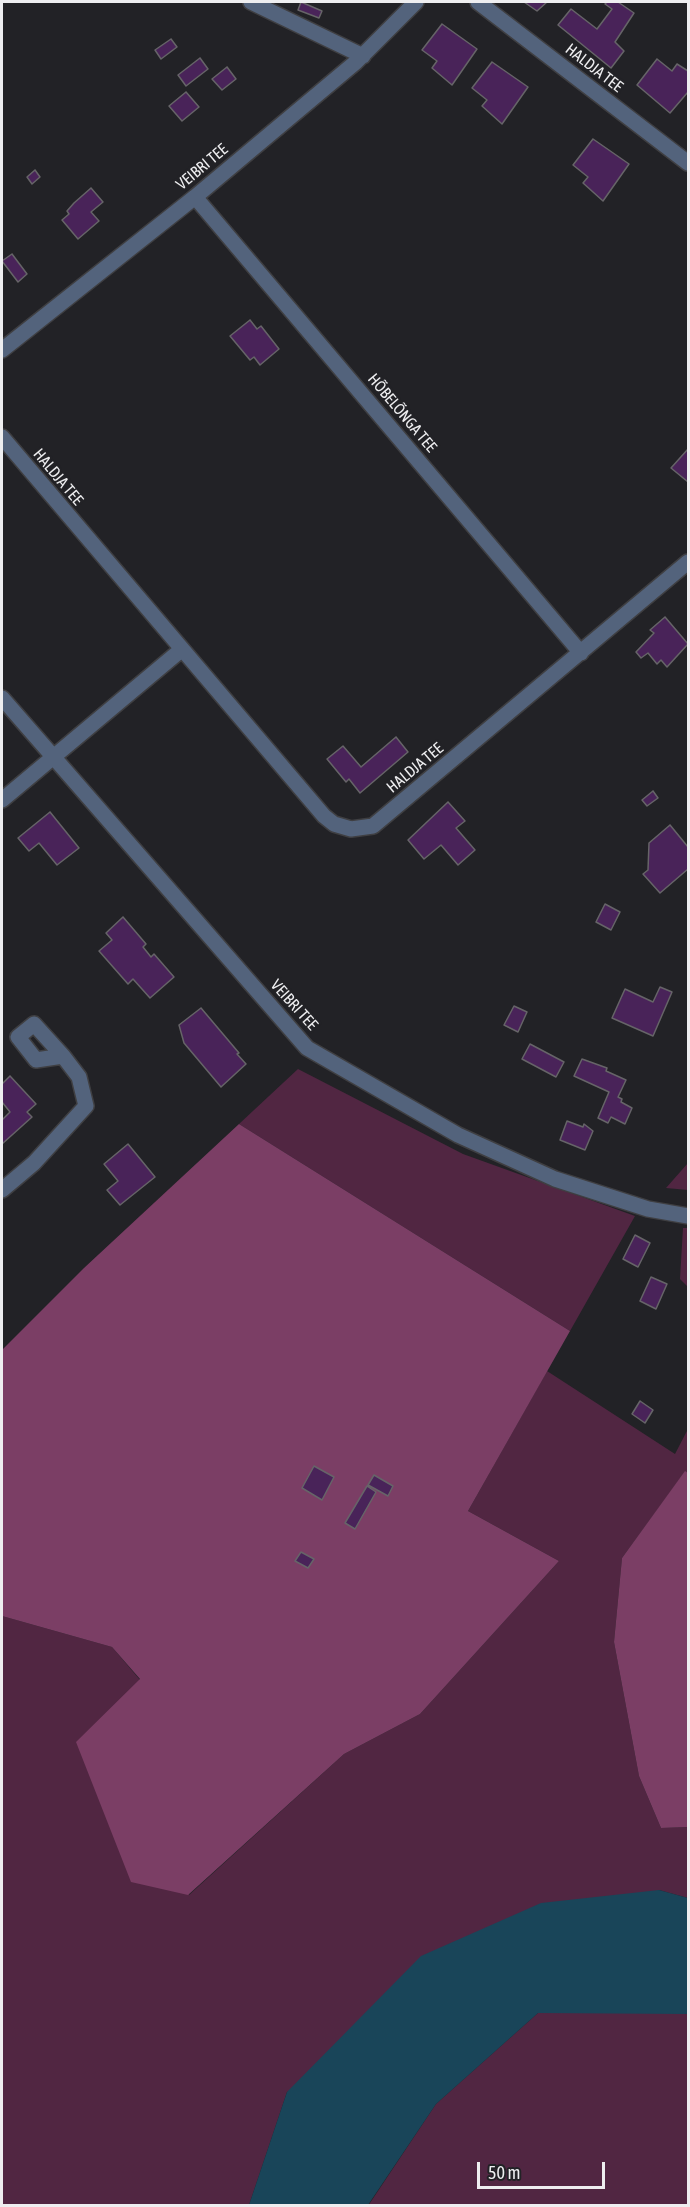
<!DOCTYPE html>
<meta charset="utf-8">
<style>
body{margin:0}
#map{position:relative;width:690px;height:2207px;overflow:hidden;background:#222226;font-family:"Asap Condensed",sans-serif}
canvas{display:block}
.frame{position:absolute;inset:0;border:3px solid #eeeef0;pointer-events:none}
.scale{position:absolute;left:477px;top:2162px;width:128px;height:27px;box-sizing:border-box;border:3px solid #eeeef0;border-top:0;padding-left:8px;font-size:18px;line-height:21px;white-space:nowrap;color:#eeeef0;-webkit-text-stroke:4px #222226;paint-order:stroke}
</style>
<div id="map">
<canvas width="690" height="2207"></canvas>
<div class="frame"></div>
<div class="scale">50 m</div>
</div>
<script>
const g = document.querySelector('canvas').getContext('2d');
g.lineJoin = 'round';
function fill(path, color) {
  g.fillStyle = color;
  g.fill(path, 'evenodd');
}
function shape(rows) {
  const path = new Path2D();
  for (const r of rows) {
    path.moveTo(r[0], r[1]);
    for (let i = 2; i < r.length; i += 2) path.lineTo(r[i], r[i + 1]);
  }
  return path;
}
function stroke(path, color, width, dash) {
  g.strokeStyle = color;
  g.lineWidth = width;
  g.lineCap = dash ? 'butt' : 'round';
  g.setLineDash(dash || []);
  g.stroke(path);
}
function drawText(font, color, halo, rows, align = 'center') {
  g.font = font + ' "Asap Condensed",sans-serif';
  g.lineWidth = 5;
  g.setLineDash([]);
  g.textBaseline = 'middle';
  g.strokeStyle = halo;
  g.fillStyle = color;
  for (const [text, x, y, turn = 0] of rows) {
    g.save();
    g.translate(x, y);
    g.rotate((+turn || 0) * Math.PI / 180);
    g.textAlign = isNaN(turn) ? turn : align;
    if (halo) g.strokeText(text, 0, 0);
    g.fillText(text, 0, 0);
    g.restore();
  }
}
fill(shape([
 [298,1069,463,1154,635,1216,570,1331,239,1124],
 [688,1163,688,1190,666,1188],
 [683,1228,688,1228,688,1287,680,1279],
 [547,1371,675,1454,688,1429,688,1473,685,1472,622,1558,614,1642,639,1776,661,1828,688,1827,688,1898,659,1890,287,2092,249,2205,2,2205,2,1616,112,1647,140,1680,189,1895,344,1754,420,1714,559,1561,468,1511],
 [679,2012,688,2014,688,2205,368,2206,436,2104,538,2013]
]), '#512642');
fill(shape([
 [239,1124,570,1331,468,1511,559,1561,420,1714,344,1754,188,1895,131,1882,76,1742,140,1679,112,1647,2,1616,2,1350,84,1268],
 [685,1471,688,1473,688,1827,661,1828,639,1776,614,1642,622,1558]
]), '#7b3e65');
fill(shape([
 [659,1890,688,1898,688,2014,538,2013,436,2104,368,2205,249,2205,287,2092,421,1956,541,1903]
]), '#194559');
const building = shape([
 [301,2,322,11,319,18,298,10,301,2],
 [524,2,547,2,537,11,524,2],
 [607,2,618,2,634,13,615,42,624,51,611,68,558,25,571,9,597,29,612,9,605,4,607,2],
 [442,24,477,49,452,85,432,68,437,61,422,50,442,24],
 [171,39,177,47,161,59,155,50,171,39],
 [200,58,208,69,186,86,178,75,200,58],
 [657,59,672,71,677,64,688,71,688,92,670,113,637,85,657,59],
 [492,62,528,87,502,124,482,106,487,100,472,88,492,62],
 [227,67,236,79,222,90,212,79,227,67],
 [186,92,199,107,182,121,169,106,186,92],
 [593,139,629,164,603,201,583,183,588,177,573,165,593,139],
 [35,170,40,177,32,184,27,177,35,170],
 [91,188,103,202,91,212,99,221,78,239,62,220,69,214,67,211,74,203,91,188],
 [12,254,27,274,18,282,2,261,12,254],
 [250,320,257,329,261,326,279,349,260,365,254,357,250,360,230,336,250,320],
 [688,449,688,482,671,468,688,449],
 [665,617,688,644,667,667,661,660,657,664,648,653,641,658,636,652,654,633,650,630,665,617],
 [396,737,408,752,360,793,349,779,346,782,327,759,343,746,361,767,396,737],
 [653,791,658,798,647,806,642,800,653,791],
 [448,802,465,821,456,828,475,850,458,865,441,845,424,859,408,840,448,802],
 [50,812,79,848,57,865,39,843,29,851,18,838,50,812],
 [670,825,688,847,688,869,660,893,643,874,648,870,649,843,670,825],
 [605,904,620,912,611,930,596,922,605,904],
 [123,917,146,944,143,947,151,957,154,954,174,977,150,998,133,979,128,984,99,951,112,940,106,933,123,917],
 [660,987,672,992,653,1036,612,1018,625,989,653,1002,660,987],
 [514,1006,527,1012,518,1032,504,1025,514,1006],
 [201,1008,239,1053,237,1054,246,1064,221,1087,184,1043,179,1025,201,1008],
 [530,1044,564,1062,556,1077,522,1059,530,1044],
 [582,1059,607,1068,606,1071,626,1080,618,1097,622,1099,621,1102,632,1108,625,1124,611,1117,608,1123,598,1118,609,1092,574,1076,582,1059],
 [10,1076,36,1104,27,1112,32,1117,2,1144,2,1120,10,1112,2,1102,2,1084,10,1076],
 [567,1121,583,1127,584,1124,593,1131,585,1150,560,1140,567,1121],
 [128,1144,155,1177,120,1205,107,1190,118,1181,104,1164,128,1144],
 [635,1235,650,1243,638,1267,623,1259,635,1235],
 [651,1277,667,1284,656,1309,640,1301,651,1277],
 [640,1401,653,1410,645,1423,632,1414,640,1401],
 [314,1466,334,1477,322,1500,302,1488,314,1466],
 [374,1475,393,1486,388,1496,368,1485,374,1475],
 [367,1486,376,1492,355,1529,345,1523,367,1486],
 [301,1552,314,1559,308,1568,295,1561,301,1552]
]);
fill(building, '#492359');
stroke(building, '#666468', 1.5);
const street = shape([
 [251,2,363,56],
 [478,2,688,163],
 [195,197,581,653],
 [2,350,195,197,356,62,416,2],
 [2,437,324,816,334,824,351,829,373,826,688,562],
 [2,698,307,1048,458,1135,555,1179,648,1209,688,1216],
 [2,800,181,650],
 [2,1190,34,1163,86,1106,79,1077,63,1056,34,1024,18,1037,36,1060,63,1056]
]);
stroke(street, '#3f3f42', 18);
stroke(street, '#53637c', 15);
drawText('16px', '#eeeef0', '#222226', [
 ["HALDJA TEE",594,68,38],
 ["VEIBRI TEE",202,167,-40],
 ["HÕBELÕNGA TEE",402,413,50],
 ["HALDJA TEE",58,477,50],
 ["HALDJA TEE",415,768,-40],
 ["VEIBRI TEE",294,1005,48]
]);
</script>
